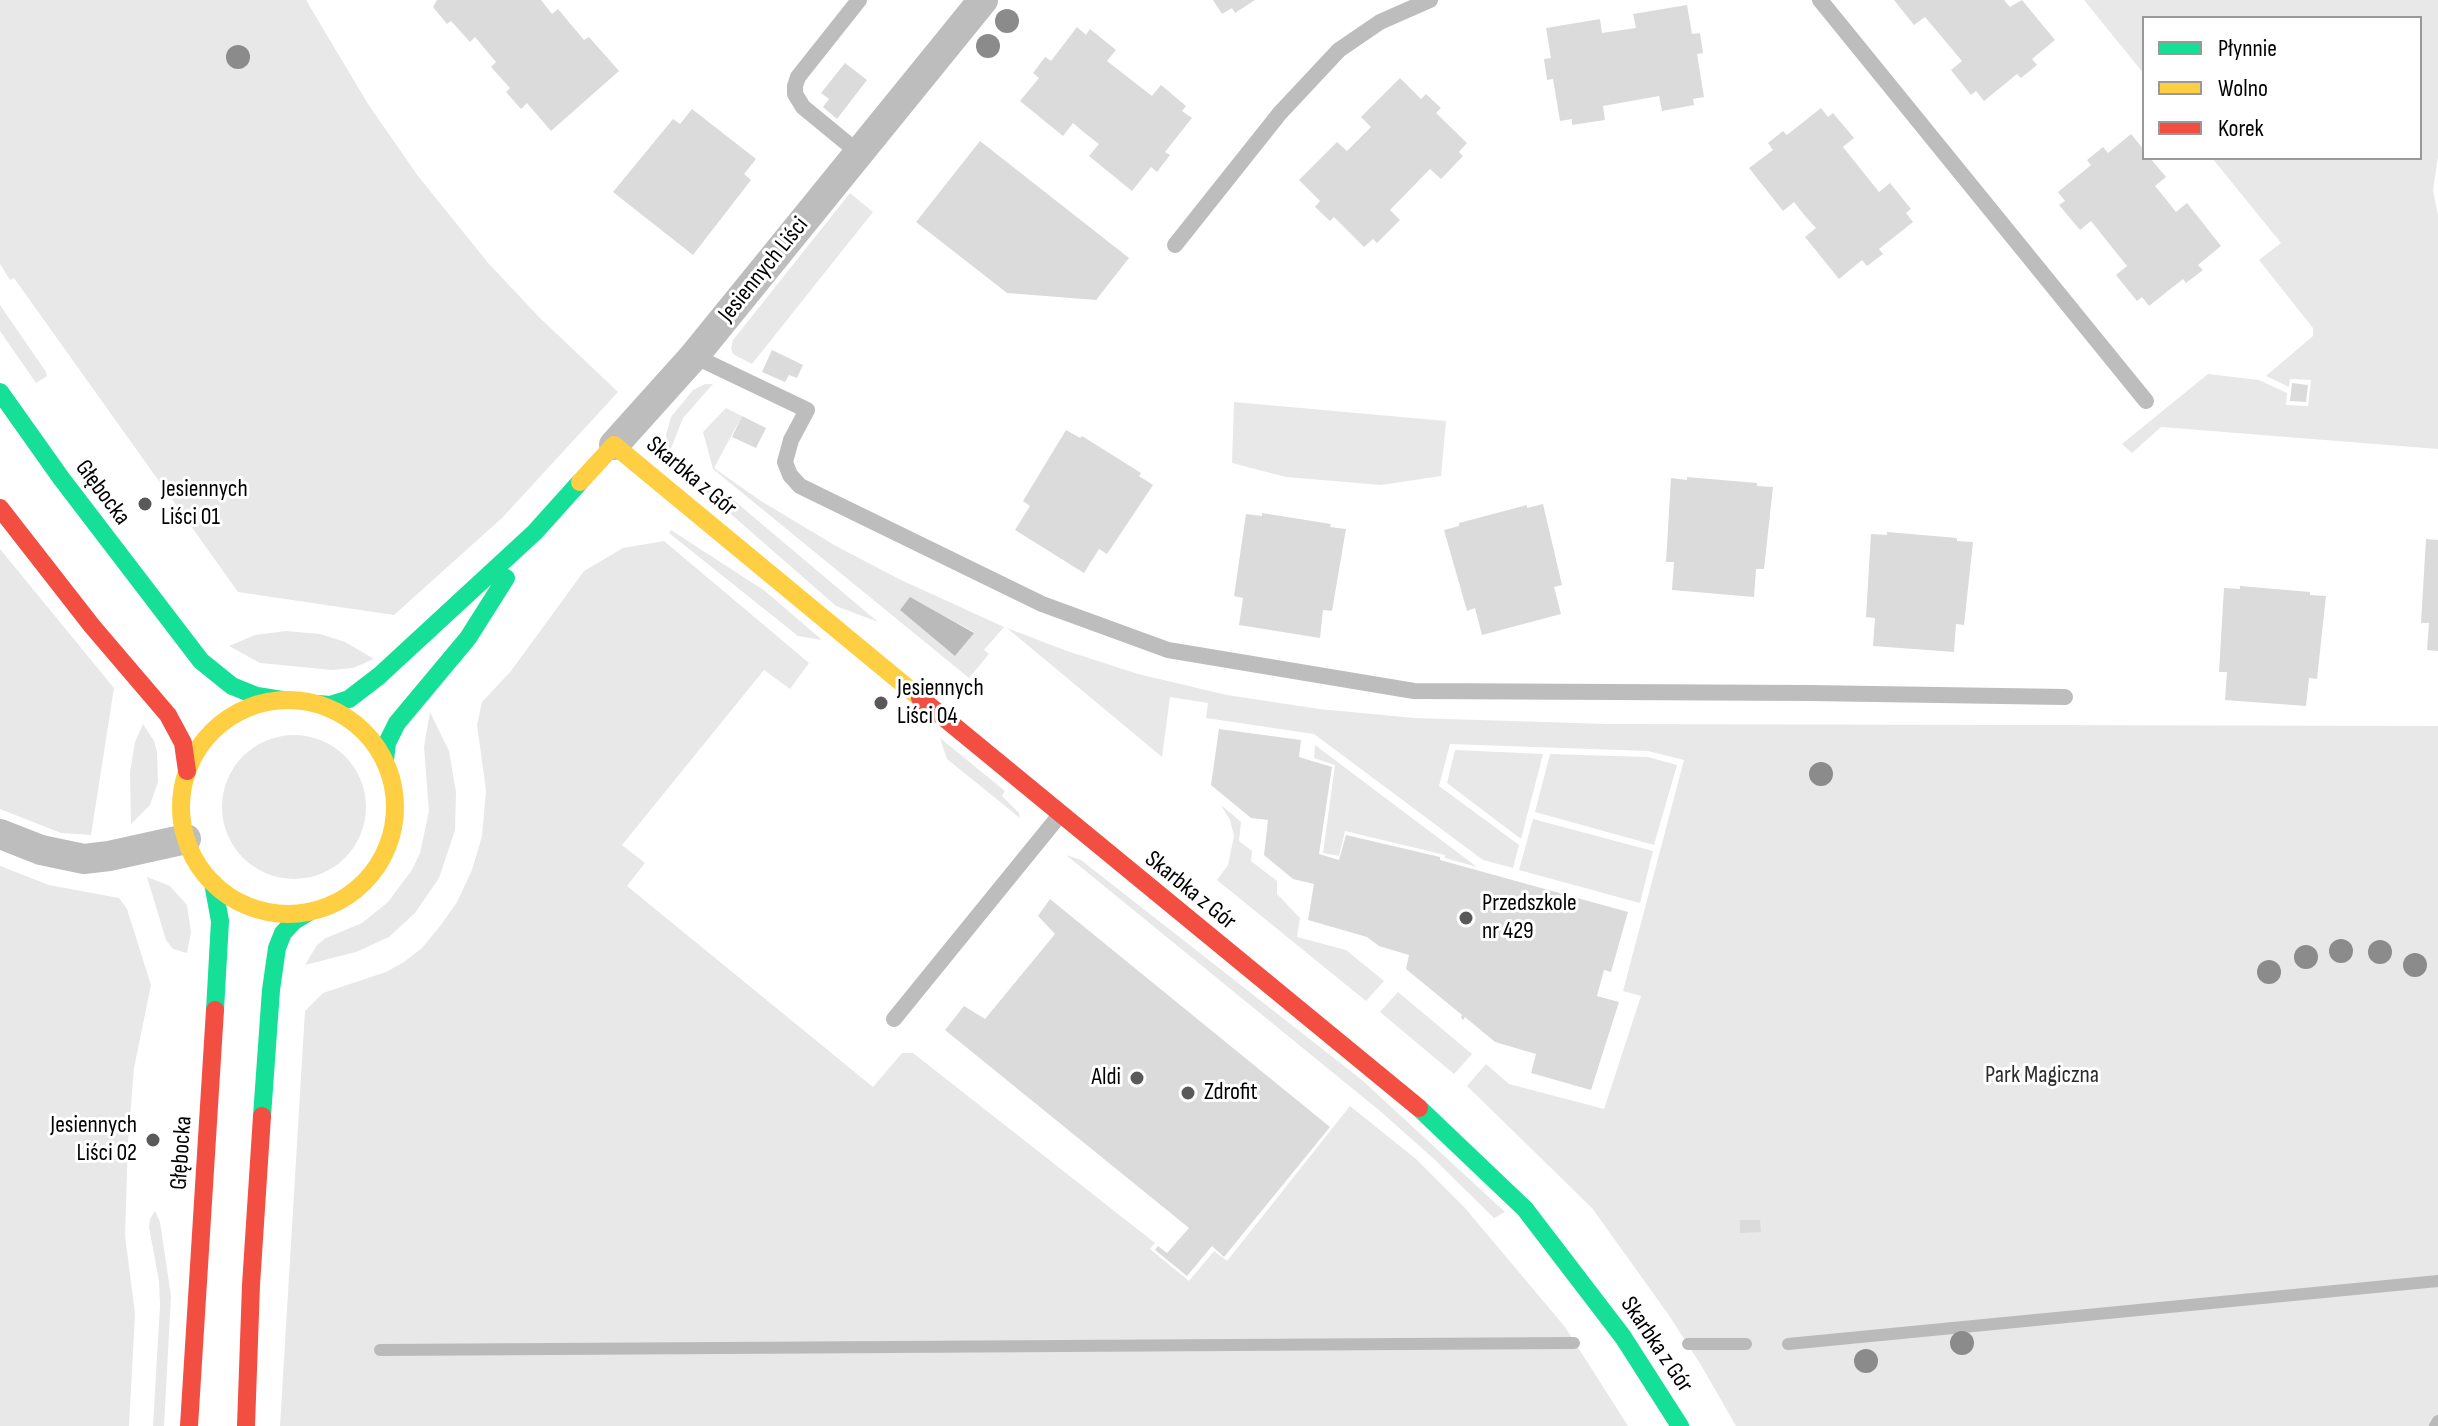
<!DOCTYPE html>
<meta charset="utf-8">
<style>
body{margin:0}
#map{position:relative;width:2438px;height:1426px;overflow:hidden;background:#fff;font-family:"Sofia Sans Condensed",sans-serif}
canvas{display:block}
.legend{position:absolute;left:2142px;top:16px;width:280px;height:144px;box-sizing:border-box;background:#fff;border:2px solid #999;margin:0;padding:10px 14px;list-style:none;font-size:24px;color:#000}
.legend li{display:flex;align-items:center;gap:16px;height:40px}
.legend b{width:40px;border:2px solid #999}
</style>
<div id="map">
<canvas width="2438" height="1426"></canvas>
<ul class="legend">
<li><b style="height:10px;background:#16e098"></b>Płynnie</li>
<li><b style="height:10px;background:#ffcf43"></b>Wolno</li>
<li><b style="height:10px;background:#f24e42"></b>Korek</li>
</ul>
</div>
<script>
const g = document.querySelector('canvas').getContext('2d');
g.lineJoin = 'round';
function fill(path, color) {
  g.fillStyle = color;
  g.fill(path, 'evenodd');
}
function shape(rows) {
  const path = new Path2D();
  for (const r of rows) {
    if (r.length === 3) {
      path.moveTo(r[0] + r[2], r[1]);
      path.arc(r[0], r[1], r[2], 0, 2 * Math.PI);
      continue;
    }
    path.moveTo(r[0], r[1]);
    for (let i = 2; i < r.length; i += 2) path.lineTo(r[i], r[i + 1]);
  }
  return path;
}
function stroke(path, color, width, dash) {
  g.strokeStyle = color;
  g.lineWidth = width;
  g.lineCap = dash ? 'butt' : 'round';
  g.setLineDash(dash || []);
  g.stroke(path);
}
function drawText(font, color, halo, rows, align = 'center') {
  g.font = font + ' "Sofia Sans Condensed",sans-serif';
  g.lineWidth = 6;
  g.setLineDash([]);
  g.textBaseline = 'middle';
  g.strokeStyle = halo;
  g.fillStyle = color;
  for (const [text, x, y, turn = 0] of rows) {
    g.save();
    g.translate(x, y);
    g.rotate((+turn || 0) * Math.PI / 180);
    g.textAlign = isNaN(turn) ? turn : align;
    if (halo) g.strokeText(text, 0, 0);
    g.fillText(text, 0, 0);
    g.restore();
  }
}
fill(shape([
 [0,0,306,0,368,104,418,176,489,264,539,317,618,392,502,518,394,615,238,592,14,278,10,280,0,264],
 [2084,0,2438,0,2438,157,2433,190,2438,216,2438,449,2161,427,2132,453,2122,444,2208,374,2259,380,2287,393,2286,405,2308,406,2311,380,2290,379,2289,387,2266,376,2313,336,2313,328,2259,260,2281,243,2212,158,2420,158,2420,18,2144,18,2144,74],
 [850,193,873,212,752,364,733,354,731,349,733,340],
 [0,305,46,372,47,376,36,383,0,331],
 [705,384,713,384,683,418,670,451,666,435,671,417,693,390],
 [1234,402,1446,421,1441,476,1381,485,1286,477,1232,463],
 [726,408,742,416,714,468,761,501,836,546,899,579,1004,627,984,650,989,654,969,678,713,469,703,432],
 [910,598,974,632,956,655,900,610],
 [703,485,718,487,878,622,836,606,701,488],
 [671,530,765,591,822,640,798,636,669,533],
 [664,541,809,663,790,689,764,670,622,845,645,863,627,886,873,1087,902,1053,913,1053,1155,1243,1150,1249,1189,1281,1214,1251,1227,1261,1350,1106,1416,1159,1465,1208,1565,1327,1628,1426,280,1426,305,1011,323,993,386,972,404,962,422,948,441,925,457,902,472,870,482,836,486,790,477,725,482,702,511,671,584,571,623,548],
 [0,549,114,688,91,835,61,833,0,809],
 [1007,628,1067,651,1138,674,1227,695,1319,709,1415,718,1608,724,2438,726,2438,1426,1736,1426,1701,1365,1668,1314,1592,1208,1467,1086,1486,1064,1509,1084,1604,1109,1641,996,1623,991,1684,760,1648,751,1450,744,1439,786,1519,845,1513,868,1483,860,1314,734,1206,718,1208,703,1170,697,1162,757],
 [286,631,320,634,345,642,374,659,353,668,332,670,260,663,229,646,255,635],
 [430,712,449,751,456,792,455,830,439,878,415,913,389,937,356,952,305,965,317,945,326,938,362,923,388,902,412,870,420,853,429,811,424,747],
 [143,724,154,741,157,752,158,782,150,805,131,824,130,772,135,742],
 [294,807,72],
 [940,738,1005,791,1002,796,1019,813,1020,818,947,759],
 [1315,745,1477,867,1445,858,1445,855,1345,831,1339,856,1323,853,1335,765,1314,758],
 [1455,750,1543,754,1521,839,1447,783],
 [1550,754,1648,757,1677,765,1654,845,1535,812],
 [1221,805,1241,822,1239,841,1252,851,1251,861,1277,881,1277,894,1300,918,1297,937,1346,950,1384,981,1366,1001,1217,880,1228,865,1234,836,1230,820],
 [1533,819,1653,851,1640,903,1519,870],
 [1066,855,1081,860,1362,1080,1505,1212,1494,1218,1434,1159,1380,1111],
 [0,866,49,885,119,898,127,909,151,985,134,1068,128,1142,125,1235,135,1314,129,1426,0,1426],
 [147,877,170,886,187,905,191,932,187,953,173,949,166,940],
 [1398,992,1472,1054,1454,1074,1380,1012],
 [155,1211,160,1222,171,1296,164,1426,153,1426,160,1306,159,1281,149,1227,150,1219]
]), '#e8e8e8');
fill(shape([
 [910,597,974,633,955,656,900,610]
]), '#bababa');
stroke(shape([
 [1688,1344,1746,1344],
 [1788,1344,2438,1281],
 [380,1350,1574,1343],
 [2435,1426,2438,1421]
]), '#bababa', 12);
fill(shape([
 [437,0,541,0,552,14,558,9,584,40,589,37,619,71,551,131,527,103,521,109,506,92,510,88,491,67,496,62,475,37,470,42,451,21,447,24,433,7],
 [1213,0,1255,0,1235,13,1232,8,1222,14],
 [1894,0,2004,0,2010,7,2022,0,2055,40,2032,59,2037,65,2021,78,2017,74,1984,101,1976,91,1971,95,1951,70,1962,61,1925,17,1914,25],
 [1687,5,1692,34,1700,33,1703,53,1697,54,1704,97,1693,99,1694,105,1662,111,1659,96,1603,106,1605,120,1572,125,1572,119,1560,121,1553,79,1547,80,1544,59,1551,58,1546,28,1600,19,1602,33,1636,28,1633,14],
 [1077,27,1086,35,1090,29,1116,50,1107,61,1152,96,1161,85,1186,106,1182,111,1192,118,1165,152,1170,155,1157,172,1151,167,1132,191,1089,156,1099,144,1086,134,1073,123,1063,136,1020,101,1039,78,1033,73,1045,57,1051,61],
 [845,63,867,80,837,119,823,107,829,99,821,93],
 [1400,78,1421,99,1426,94,1441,108,1436,113,1467,143,1459,152,1463,156,1441,179,1430,169,1390,210,1400,220,1377,243,1373,239,1364,247,1334,217,1330,221,1315,207,1320,201,1299,180,1337,142,1347,151,1371,127,1361,117],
 [1821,108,1828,117,1833,113,1854,138,1843,147,1879,192,1890,183,1911,209,1906,213,1913,222,1879,249,1883,254,1867,266,1862,260,1839,279,1805,237,1816,228,1805,216,1794,202,1783,211,1749,168,1773,150,1768,143,1783,131,1787,135],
 [692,109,756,159,744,174,751,180,693,255,613,192,673,119,680,124],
 [2131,134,2144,150,2144,158,2150,158,2166,177,2155,186,2165,198,2176,212,2187,203,2221,246,2198,265,2203,270,2186,283,2183,279,2149,306,2142,297,2137,301,2116,275,2127,266,2091,221,2080,230,2059,205,2065,201,2058,192,2091,165,2087,160,2103,147,2108,153],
 [980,141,1129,258,1096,300,1007,293,916,222],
 [772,350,803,365,797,378,789,375,785,382,762,372],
 [2292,383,2308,385,2306,402,2290,401],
 [742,416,766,428,756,448,732,437],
 [1066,430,1080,438,1082,436,1141,473,1139,476,1153,485,1107,554,1099,549,1084,573,1015,530,1030,506,1023,501],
 [1687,477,1757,483,1757,486,1773,487,1764,569,1756,569,1754,597,1672,590,1674,562,1666,562,1671,478,1687,480],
 [1543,504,1562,585,1554,587,1561,614,1482,635,1475,608,1467,611,1444,530,1459,526,1459,523,1527,505,1527,508],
 [1262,513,1331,524,1330,527,1346,529,1332,611,1323,610,1320,638,1239,625,1243,598,1234,596,1246,514,1262,516],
 [1887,532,1957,538,1957,541,1973,542,1964,625,1956,624,1954,652,1873,646,1875,618,1866,617,1871,534,1887,535],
 [2426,539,2438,540,2438,651,2427,650,2429,623,2421,623],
 [2240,586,2310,592,2310,595,2326,596,2317,679,2309,678,2306,706,2225,700,2227,672,2219,672,2224,588,2240,589],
 [1219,729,1301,740,1299,757,1332,767,1319,854,1339,860,1346,835,1440,857,1440,860,1628,912,1611,972,1604,970,1597,996,1619,1002,1591,1090,1531,1073,1536,1054,1495,1042,1465,1017,1463,1020,1461,1017,1462,1015,1406,969,1409,955,1379,946,1367,937,1308,920,1314,884,1293,879,1264,855,1268,820,1251,818,1211,785],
 [1050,899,1330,1127,1224,1257,1212,1246,1187,1276,1155,1250,1158,1246,1167,1253,1189,1228,945,1030,964,1006,985,1019,1055,934,1038,916],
 [1740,1220,1760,1220,1761,1232,1740,1233]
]), '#dbdbdb');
stroke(shape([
 [859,0,798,77,795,86,795,94,803,107,859,153],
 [1820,0,2146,401],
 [1175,245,1280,113,1339,50,1380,22,1430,0],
 [694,356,807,410,791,440,785,462,790,475,800,486,1042,604,1168,650,1414,691,1810,693,2065,697],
 [894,1019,1059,816]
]), '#bdbdbd', 16);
stroke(shape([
 [614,445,694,356,983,0],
 [0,834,41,850,84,859,109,856,186,839]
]), '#bdbdbd', 30);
stroke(shape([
 [0,392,61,478,201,661,232,686,257,696,282,700],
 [318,704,330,705,349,699,379,676,535,532,580,482],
 [385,760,387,743,397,723,468,638,506,578],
 [213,883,220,921,215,1010],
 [1419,1108,1525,1209,1623,1337,1680,1426],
 [262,1116,271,990,277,948,283,933,294,921,309,912]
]), '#16e098', 18);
stroke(shape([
 [580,482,614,445,920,698],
 [288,807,107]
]), '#ffcf43', 18);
stroke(shape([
 [0,508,92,626,168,715,183,743,187,771],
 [920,698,1419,1108],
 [189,1426,215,1010],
 [246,1426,251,1285,262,1116]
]), '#f24e42', 18);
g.fillStyle = '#8b8b8b';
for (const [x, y] of [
 [1007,21],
 [988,46],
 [238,57],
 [1821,774],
 [2341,951],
 [2380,952],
 [2306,957],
 [2415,965],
 [2269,972],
 [1962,1343],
 [1866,1361]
]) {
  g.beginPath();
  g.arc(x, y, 12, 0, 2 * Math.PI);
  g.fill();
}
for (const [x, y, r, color] of [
 [145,504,8,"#595959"],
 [881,703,8,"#595959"],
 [1466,918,8,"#595959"],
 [1137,1078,8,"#595959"],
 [1188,1093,8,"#595959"],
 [153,1140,8,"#595959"]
]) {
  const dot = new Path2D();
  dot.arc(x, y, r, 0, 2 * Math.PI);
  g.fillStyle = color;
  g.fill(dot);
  stroke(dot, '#fff', 3);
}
drawText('24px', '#000', '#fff', [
 ["Jesiennych Liści",764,270,-51],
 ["Skarbka z Gór",691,477,40],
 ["Głębocka",102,493,53],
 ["Skarbka z Gór",1190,891,39],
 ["Głębocka",182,1153,-86],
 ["Skarbka z Gór",1656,1345,56]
]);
drawText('24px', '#000', '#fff', [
 ["Jesiennych",161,490],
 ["Liści 01",161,518],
 ["Jesiennych",897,689],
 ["Liści 04",897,717],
 ["Przedszkole",1482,904],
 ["nr 429",1482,932],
 ["Aldi",1121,1078,"right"],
 ["Zdrofit",1204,1093],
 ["Jesiennych",137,1126,"right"],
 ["Liści 02",137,1154,"right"]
], 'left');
drawText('24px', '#2c2c2c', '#fff', [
 ["Park Magiczna",2042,1076]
]);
</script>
